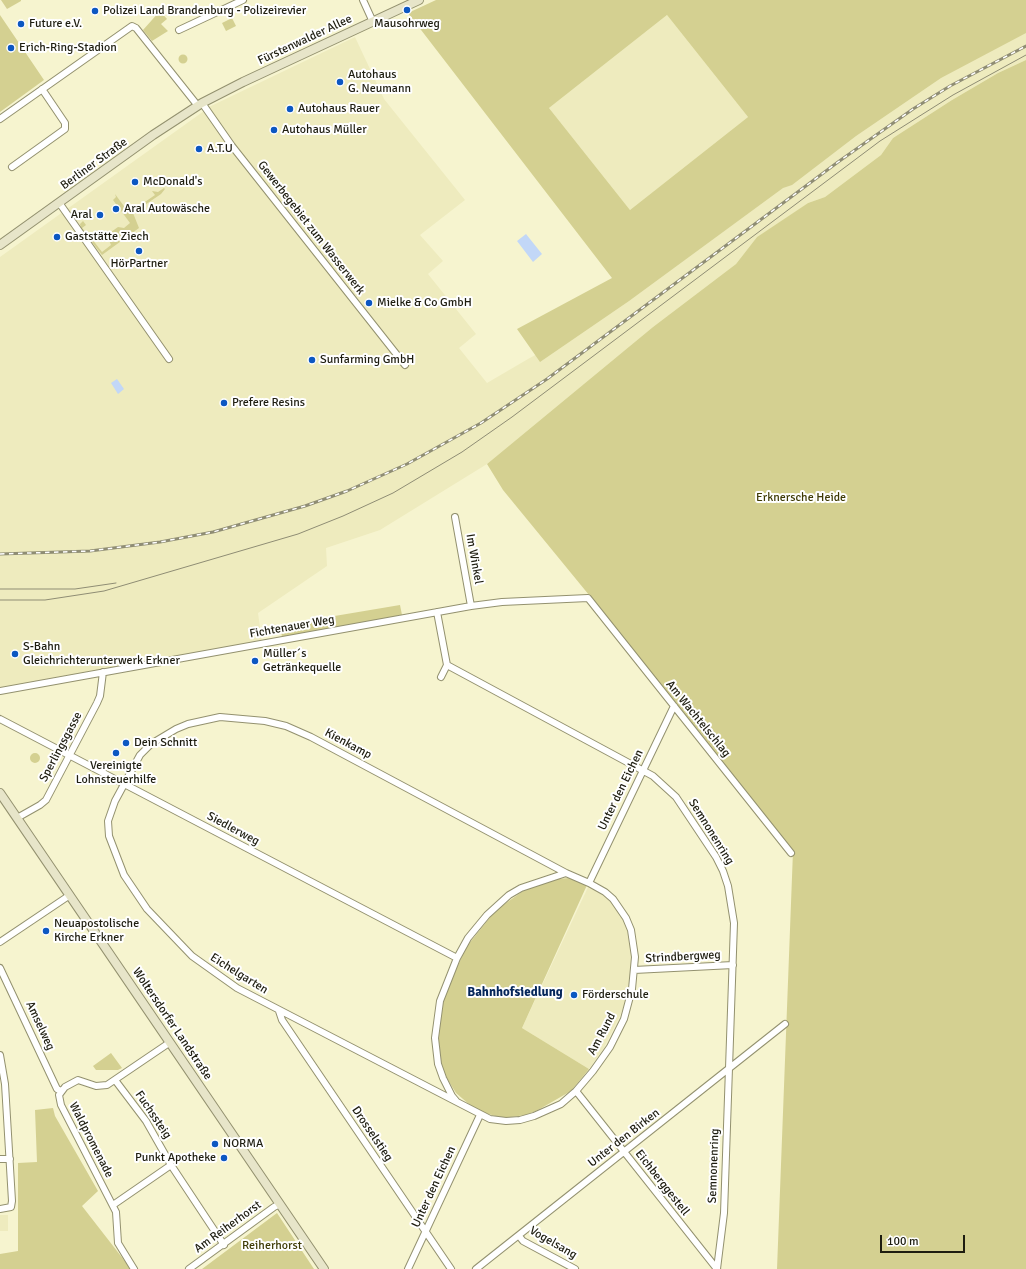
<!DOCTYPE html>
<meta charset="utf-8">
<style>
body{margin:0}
#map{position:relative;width:1026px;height:1269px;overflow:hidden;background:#f6f4cf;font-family:Signika,sans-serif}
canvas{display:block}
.scale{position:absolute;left:880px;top:1235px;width:85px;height:18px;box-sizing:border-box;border:2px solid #1e1d10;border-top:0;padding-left:5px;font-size:12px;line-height:14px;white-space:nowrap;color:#1e1d10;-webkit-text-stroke:3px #fff;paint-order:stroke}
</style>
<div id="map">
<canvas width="1026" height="1269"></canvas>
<div class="scale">100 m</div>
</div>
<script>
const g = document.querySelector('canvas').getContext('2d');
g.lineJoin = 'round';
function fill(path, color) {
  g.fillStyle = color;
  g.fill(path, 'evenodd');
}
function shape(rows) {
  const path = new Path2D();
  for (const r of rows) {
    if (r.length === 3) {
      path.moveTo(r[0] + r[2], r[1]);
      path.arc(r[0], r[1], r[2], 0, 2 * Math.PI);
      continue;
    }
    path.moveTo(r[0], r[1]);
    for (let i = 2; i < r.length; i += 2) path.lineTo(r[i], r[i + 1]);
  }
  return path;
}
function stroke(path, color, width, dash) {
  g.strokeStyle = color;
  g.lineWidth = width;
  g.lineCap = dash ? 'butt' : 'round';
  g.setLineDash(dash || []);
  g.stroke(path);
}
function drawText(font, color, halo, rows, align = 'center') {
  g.font = font + ' Signika,sans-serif';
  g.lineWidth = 4;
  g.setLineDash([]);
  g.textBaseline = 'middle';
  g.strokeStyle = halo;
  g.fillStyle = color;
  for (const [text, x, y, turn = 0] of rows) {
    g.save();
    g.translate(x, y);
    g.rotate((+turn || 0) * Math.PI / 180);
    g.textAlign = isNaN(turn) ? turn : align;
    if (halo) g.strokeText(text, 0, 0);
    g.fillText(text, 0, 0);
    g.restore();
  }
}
fill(shape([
 [667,15,748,117,630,210,549,108],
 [1026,32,1026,60,998,73,952,100,893,138,881,155,825,197,808,203,757,237,736,264,653,327,487,464,380,530,326,548,327,566,258,613,262,642,0,689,0,257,211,106,355,37,384,99,465,200,420,235,443,261,428,274,476,334,459,348,487,383,528,359,572,335,960,57],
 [589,885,611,901,624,920,630,941,632,962,629,991,620,1016,604,1048,589,1069,522,1028],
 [0,1215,8,1215,8,1231,0,1231]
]), '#eeebbe');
fill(shape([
 [1,0,21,0,21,1,7,9],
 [436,0,1026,0,1026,33,941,78,856,136,792,185,783,188,629,301,540,362,517,329,612,278,408,13],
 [667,15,748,117,630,210,549,108],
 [160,11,167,19,161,24,168,31,152,41,143,30],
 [0,15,44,80,0,112],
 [232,18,236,26,226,31,222,23],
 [183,59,4.5],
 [1026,60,1026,1269,777,1269,793,851,589,595,503,490,487,464,653,327,736,264,757,237,808,203,825,197,881,155,893,138,952,100,998,73],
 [164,188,165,189,161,194,133,213,139,228,102,255,81,228,80,224,83,221,86,225,82,228,89,236,92,233,92,239,102,252,111,245,107,235,118,227,124,228,130,223,113,200,116,197,115,194,129,213,155,195,152,191,158,192],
 [400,605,402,615,282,637,281,631,287,624],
 [35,758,5],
 [569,878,587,885,522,1028,589,1069,571,1091,538,1110,526,1115,511,1117,499,1117,485,1113,470,1105,456,1093,445,1075,441,1062,438,1034,441,1010,447,989,467,946,496,910,526,889,557,879],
 [111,1053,122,1068,118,1070,96,1070,93,1066],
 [53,1108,55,1116,98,1191,82,1206,131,1269,0,1269,0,1254,18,1251,18,1163,37,1162,35,1110],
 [277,1213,314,1269,202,1269]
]), '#d4d091');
fill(shape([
 [526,234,542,254,533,262,517,241],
 [117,379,124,389,118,394,111,383]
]), '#c2d7f7');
const minor = shape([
 [363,0,373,22],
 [179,30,243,0],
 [202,103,232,146,405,365],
 [0,119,132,26,136,28,198,106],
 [12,167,65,129,65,123,42,89],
 [60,204,169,359],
 [455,517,471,606],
 [437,612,447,665,653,776,676,797,716,857,723,871,728,886,734,923,724,1213,717,1269],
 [441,677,447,665],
 [0,691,471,606,502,602,588,598,791,853],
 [0,719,457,958],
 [17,818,40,805,46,800,97,703,100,696,103,672],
 [566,873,589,883,605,892,613,899,626,918,631,930,635,957,632,989,624,1019,610,1047,593,1071,576,1091,561,1104,534,1116,520,1120,506,1121,490,1119,457,1102,452,1096,443,1078,438,1064,435,1038,440,1001,457,958,468,938,487,915,509,895,521,888,566,873],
 [589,883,674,706],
 [0,942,70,895],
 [0,968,57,1089,61,1091],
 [634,970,733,965],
 [279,1011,282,1020,451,1269],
 [0,1055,5,1084,12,1201,11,1207,0,1209],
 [115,1080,146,1121,171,1165,224,1245],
 [576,1091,717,1269],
 [457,1102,237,988,192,956,147,909,124,875,109,836,108,821,115,801,140,755,151,744,176,729,188,724,220,717,265,721,286,726,311,737,566,873],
 [0,1159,10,1159],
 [113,1205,171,1165],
 [519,1236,523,1241,575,1269],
 [134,1269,118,1243,116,1212,61,1105,59,1095,65,1087,78,1080,96,1086,107,1085,169,1043],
 [189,1269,274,1207,280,1204],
 [408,1269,480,1115],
 [476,1269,785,1024]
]);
const secondary = shape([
 [0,245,153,135,202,103,243,82,419,0],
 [0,793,324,1269]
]);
stroke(minor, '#93916f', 8);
stroke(secondary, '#93916f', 10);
stroke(minor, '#fff', 6);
stroke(secondary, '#e7e5c9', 8);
stroke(shape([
 [0,589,75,589,116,583],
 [0,600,45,600,104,591,298,534,343,516,393,493,462,452,512,417,880,141,953,95,1026,55]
]), '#8f8d74', 1);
const rail = shape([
 [0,554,90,551,160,542,213,532,305,506,347,491,407,464,481,423,547,379,838,162,913,109,950,86,1026,46]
]);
stroke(rail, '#8f8d74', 3);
stroke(rail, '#fff', 1.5, [4.5]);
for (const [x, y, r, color] of [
 [407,10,4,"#0c57c2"],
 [95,11,4,"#0c57c2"],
 [21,24,4,"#0c57c2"],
 [11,48,4,"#0c57c2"],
 [340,82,4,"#0c57c2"],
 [290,109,4,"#0c57c2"],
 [274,130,4,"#0c57c2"],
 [199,149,4,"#0c57c2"],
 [135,182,4,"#0c57c2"],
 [116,209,4,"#0c57c2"],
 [100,215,4,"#0c57c2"],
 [57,237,4,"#0c57c2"],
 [139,251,4,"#0c57c2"],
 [369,303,4,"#0c57c2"],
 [312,360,4,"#0c57c2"],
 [224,403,4,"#0c57c2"],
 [15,654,4,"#0c57c2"],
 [255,661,4,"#0c57c2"],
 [126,743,4,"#0c57c2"],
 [116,753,4,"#0c57c2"],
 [46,931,4,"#0c57c2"],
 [574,995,4,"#0c57c2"],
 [215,1144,4,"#0c57c2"],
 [224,1158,4,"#0c57c2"]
]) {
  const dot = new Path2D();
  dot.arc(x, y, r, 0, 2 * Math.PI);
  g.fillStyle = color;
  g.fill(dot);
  stroke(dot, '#fff', 1.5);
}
drawText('12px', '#1e1d10', '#fff', [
 ["Polizei Land Brandenburg - Polizeirevier",103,11],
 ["Future e.V.",29,24],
 ["Mausohrweg",407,24,"center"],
 ["Erich-Ring-Stadion",19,48],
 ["Autohaus",348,75],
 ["G. Neumann",348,89],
 ["Autohaus Rauer",298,109],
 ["Autohaus Müller",282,130],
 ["A.T.U",207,149],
 ["McDonald's",143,182],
 ["Aral Autowäsche",124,209],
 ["Aral",92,215,"right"],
 ["Gaststätte Ziech",65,237],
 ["HörPartner",139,264,"center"],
 ["Mielke & Co GmbH",377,303],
 ["Sunfarming GmbH",320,360],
 ["Prefere Resins",232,403],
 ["S-Bahn",23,647],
 ["Gleichrichterunterwerk Erkner",23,661],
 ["Müller´s",263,654],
 ["Getränkequelle",263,668],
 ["Dein Schnitt",134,743],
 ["Vereinigte",116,766,"center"],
 ["Lohnsteuerhilfe",116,780,"center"],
 ["Neuapostolische",54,924],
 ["Kirche Erkner",54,938],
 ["Förderschule",582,995],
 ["NORMA",223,1144],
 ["Punkt Apotheke",216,1158,"right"]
], 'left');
drawText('12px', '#1e1d10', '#fff', [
 ["Fürstenwalder Allee",305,40,-25],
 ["Berliner Straße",94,164,-36],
 ["Gewerbegebiet zum Wasserwerk",311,228,52],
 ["Im Winkel",474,559,80],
 ["Fichtenauer Weg",292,627,-10],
 ["Am Wachtelschlag",698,719,51],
 ["Kienkamp",348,744,28],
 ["Sperlingsgasse",61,747,-62],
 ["Unter den Eichen",621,790,-64],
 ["Siedlerweg",233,829,28],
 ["Semnonenring",711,832,58],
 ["Strindbergweg",683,957,-3],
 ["Eichelgarten",239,974,32],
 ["Woltersdorfer Landstraße",172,1024,56],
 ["Amselweg",40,1026,65],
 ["Am Rund",602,1034,-62],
 ["Fuchssteig",153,1115,56],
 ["Drosselstieg",372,1134,56],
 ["Unter den Birken",624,1138,-38],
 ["Waldpromenade",91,1140,63],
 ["Semnonenring",714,1166,-88],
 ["Eichberggestell",662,1183,52],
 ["Unter den Eichen",434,1187,-65],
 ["Am Reiherhorst",228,1227,-36],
 ["Vogelsang",553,1243,30]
]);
drawText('12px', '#3e3a05', '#fff', [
 ["Erknersche Heide",801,498],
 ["Reiherhorst",272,1246]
]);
drawText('bold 13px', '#05265a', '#fff', [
 ["Bahnhofsiedlung",515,993]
]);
</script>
